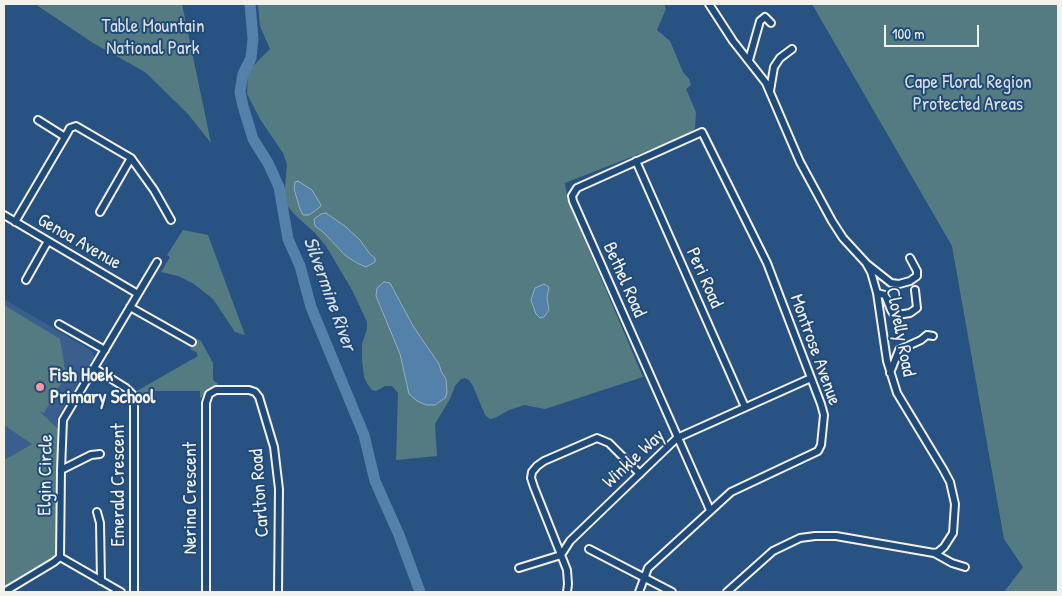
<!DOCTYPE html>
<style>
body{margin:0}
#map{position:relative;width:1062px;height:596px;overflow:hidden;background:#285282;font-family:"Patrick Hand",sans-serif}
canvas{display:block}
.frame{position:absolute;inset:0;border:5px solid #f4f1e8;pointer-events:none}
.scale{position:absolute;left:884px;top:25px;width:95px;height:22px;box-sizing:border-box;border:2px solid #f4f1e8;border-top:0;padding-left:6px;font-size:15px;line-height:18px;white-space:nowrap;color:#f4f1e8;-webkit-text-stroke:4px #1f4a7a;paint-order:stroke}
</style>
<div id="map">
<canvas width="1062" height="596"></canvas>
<div class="frame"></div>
<div class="scale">100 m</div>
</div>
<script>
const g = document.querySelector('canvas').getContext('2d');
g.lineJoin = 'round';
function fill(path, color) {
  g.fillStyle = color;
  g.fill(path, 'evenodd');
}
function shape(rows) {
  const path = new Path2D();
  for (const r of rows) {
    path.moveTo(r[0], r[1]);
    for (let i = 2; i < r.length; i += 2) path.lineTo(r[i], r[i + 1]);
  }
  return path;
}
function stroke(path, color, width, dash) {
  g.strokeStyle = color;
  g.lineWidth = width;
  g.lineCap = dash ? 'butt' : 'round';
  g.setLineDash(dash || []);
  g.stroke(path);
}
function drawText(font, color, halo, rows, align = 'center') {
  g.font = font + ' "Patrick Hand",sans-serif';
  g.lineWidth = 4;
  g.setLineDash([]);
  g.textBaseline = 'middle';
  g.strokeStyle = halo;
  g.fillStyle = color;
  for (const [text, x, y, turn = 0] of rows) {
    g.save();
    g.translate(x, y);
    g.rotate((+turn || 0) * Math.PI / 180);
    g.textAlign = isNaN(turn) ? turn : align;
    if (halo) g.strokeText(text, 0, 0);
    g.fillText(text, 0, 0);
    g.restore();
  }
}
fill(shape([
 [4,299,92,351,94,356,57,418,58,429,4,460]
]), '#3a5f8e');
fill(shape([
 [35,4,182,4,211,143,188,114,145,72,93,43],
 [258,4,664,4,666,9,657,30,670,41,683,72,689,79,691,85,686,89,696,112,695,128,692,131,657,147,565,183,568,201,643,377,545,409,524,405,509,410,495,418,490,419,485,415,473,386,469,380,465,378,461,379,455,386,450,399,435,424,437,456,396,460,398,393,392,386,385,386,376,391,372,390,368,385,364,377,362,360,362,344,367,329,367,322,352,290,326,246,316,234,294,214,286,204,284,198,287,164,283,153,260,119,247,94,248,74,251,68,270,49,260,26],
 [812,4,1058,4,1058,592,1004,592,1023,567,1004,539,952,246],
 [183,230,208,235,245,335,235,332,213,299,194,284,178,276,161,272,170,257,167,255],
 [4,305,60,339,66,375,44,413,39,411,58,429,56,552,53,558,4,588,4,460,32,444,4,425],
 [197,339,201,341,213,363,213,380,218,384,209,389,200,399,200,391,150,391,137,397,135,392,198,356,196,352,190,349]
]), '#547b81');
const water = shape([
 [298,181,312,190,321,205,320,207,309,215,303,215,300,209,294,189,295,182,298,181],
 [326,213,346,227,360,240,370,254,375,258,375,262,366,267,357,263,346,256,323,232,315,226,314,219,321,214,326,213],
 [384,282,390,283,413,326,439,364,441,371,446,379,447,393,445,398,435,405,426,405,417,401,409,394,400,354,376,296,377,288,384,282],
 [544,284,549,287,547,298,549,310,544,317,540,318,536,314,531,300,535,288,544,284]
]);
fill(water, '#5481a9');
stroke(water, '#94aec2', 1);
stroke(shape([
 [250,4,253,39,251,58,243,74,240,92,243,106,253,139,268,163,279,187,288,239,300,266,311,307,364,435,375,481,399,535,420,592]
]), '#5481a9', 11);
const minor = shape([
 [709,4,733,41,766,83,800,162,832,221,843,238,866,263,871,272,877,293,887,361,897,393,943,469,950,482,955,504,953,533,944,547,938,552,934,553,836,536,815,536,800,538,773,551,727,592],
 [749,60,760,21,765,17,771,23],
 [770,91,774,67,780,58,792,49],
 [38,120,65,137],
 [636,161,745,407],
 [100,212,131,158],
 [4,215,138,294],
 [15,222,65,137,70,128,76,126,131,158,154,190,171,220],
 [867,264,891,283,899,284,910,281,917,276,917,271,910,258],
 [26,280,48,241],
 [877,293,885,295,891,310,893,313,897,315,910,313,917,308,915,290],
 [130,307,192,342],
 [59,324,105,350],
 [94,368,126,388,132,394,134,401,134,592],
 [890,373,899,350,921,340,927,335,933,336],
 [61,470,91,455,100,454],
 [97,512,100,523,101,581],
 [589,549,672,592],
 [934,553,952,563,965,567],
 [60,557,121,592],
 [519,568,561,555,570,541,677,438,811,378],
 [4,592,54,562,60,557,61,470,63,420,157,262],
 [206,592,206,403,209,394,216,390,249,390,255,392,259,397,274,447,279,489,278,592],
 [567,592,568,584,567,570,534,487,531,478,532,472,537,466,544,461,597,438,609,443,640,474],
 [639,592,648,568,731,492,818,451,821,445,824,415,821,404,767,263,702,132,577,188,572,196,573,201,710,510]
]);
stroke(minor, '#f4f1e8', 10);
stroke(minor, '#1f4a7a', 6);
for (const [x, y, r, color] of [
 [40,387,5,"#ff9aa2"]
]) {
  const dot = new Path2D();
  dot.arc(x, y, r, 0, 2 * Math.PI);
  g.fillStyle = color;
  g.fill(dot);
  stroke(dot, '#1f4a7a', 2);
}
drawText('19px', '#dcdfd9', '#1f4a7a', [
 ["Table Mountain",153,27],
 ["National Park",153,49],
 ["Cape Floral Region",968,83],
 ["Protected Areas",968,105]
]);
drawText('19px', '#f4f1e8', '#1f4a7a', [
 ["Genoa Avenue",79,242,30],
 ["Peri Road",704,278,66],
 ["Bethel Road",624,280,66],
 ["Clovelly Road",900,332,79],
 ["Montrose Avenue",815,350,70],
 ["Winkle Way",634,459,-43],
 ["Elgin Circle",46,475,-89],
 ["Emerald Crescent",119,485,-90],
 ["Carlton Road",260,493,-94],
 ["Nerina Crescent",191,498,-90]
]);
drawText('bold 19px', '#f4f1e8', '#1f4a7a', [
 ["Fish Hoek",50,376],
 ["Primary School",50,398]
], 'left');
drawText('italic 20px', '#dce0df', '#1f4a7a', [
 ["Silvermine River",329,294,70]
]);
</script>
